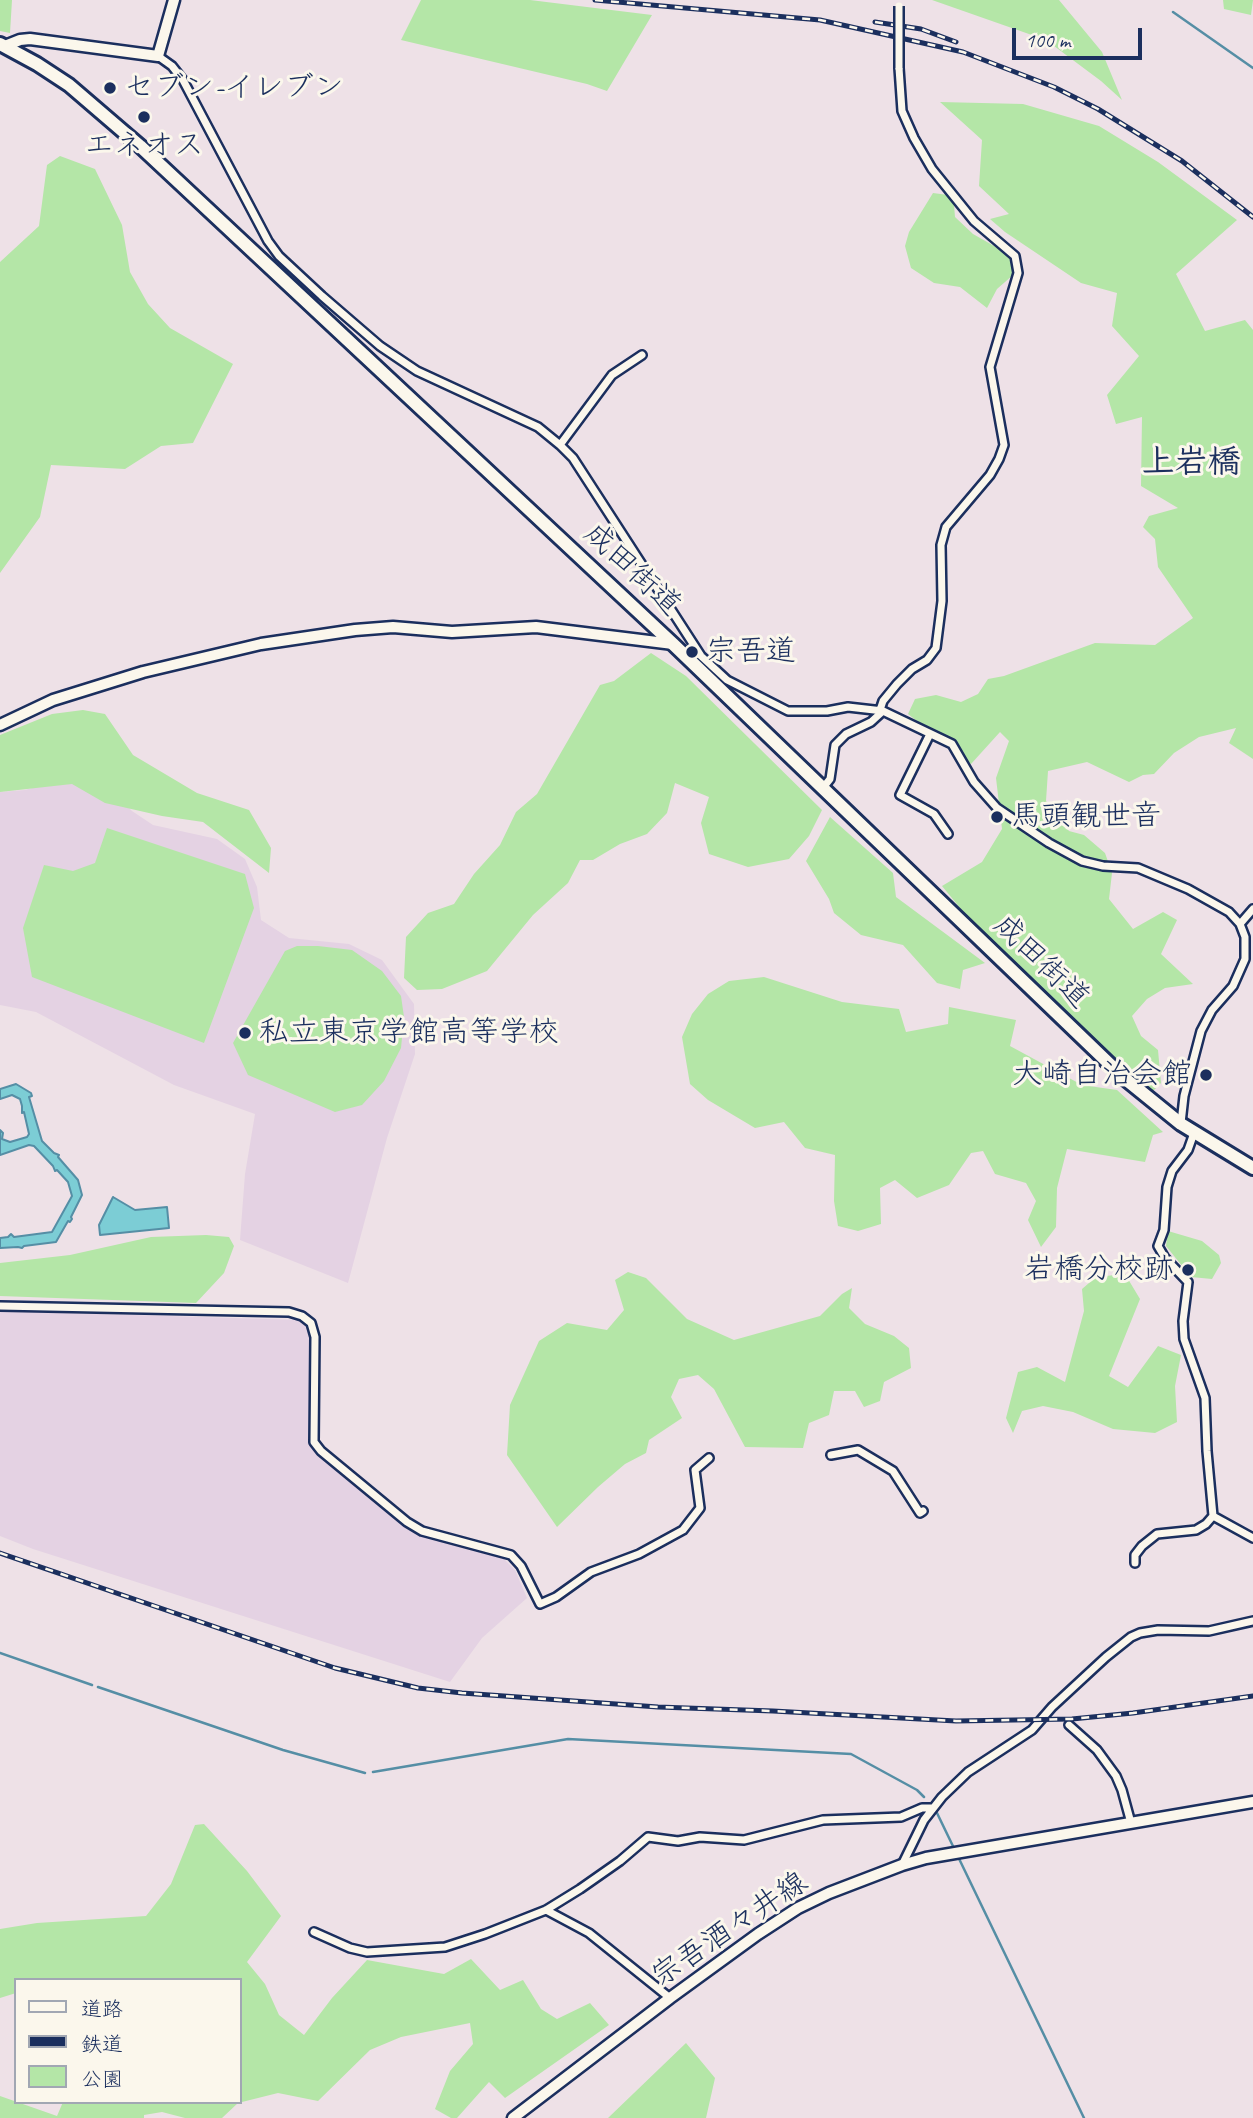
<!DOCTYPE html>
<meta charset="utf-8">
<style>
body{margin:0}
#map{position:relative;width:1253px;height:2118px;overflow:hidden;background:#eee1e7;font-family:Caveat,"Klee One",sans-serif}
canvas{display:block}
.legend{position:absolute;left:14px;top:1978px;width:228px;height:126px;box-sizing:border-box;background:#fbf7ec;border:2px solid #a1a7b3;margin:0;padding:9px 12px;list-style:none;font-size:21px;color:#1b2f5e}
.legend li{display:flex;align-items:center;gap:14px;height:35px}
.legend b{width:35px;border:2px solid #a1a7b3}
.scale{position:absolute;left:1012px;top:28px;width:130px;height:32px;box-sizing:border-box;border:4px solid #1b2f5e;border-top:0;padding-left:9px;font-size:21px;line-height:24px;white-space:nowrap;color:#1b2f5e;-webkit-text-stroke:5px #fbf7ec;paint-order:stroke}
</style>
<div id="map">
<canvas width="1253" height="2118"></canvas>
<ul class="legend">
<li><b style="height:9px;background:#fbf7ec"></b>道路</li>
<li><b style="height:9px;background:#1b2f5e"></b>鉄道</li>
<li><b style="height:19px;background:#b4e6a7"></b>公園</li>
</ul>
<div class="scale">100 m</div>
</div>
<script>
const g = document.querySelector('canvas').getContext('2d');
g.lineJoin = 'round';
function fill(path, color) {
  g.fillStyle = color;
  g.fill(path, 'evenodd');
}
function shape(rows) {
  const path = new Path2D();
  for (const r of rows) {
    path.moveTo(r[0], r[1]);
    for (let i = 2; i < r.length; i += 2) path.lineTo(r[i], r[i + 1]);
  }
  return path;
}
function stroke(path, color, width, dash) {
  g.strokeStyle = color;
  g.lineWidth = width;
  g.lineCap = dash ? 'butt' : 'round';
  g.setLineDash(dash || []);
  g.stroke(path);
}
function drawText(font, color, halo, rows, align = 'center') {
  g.font = font + ' Caveat,"Klee One",sans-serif';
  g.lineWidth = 6;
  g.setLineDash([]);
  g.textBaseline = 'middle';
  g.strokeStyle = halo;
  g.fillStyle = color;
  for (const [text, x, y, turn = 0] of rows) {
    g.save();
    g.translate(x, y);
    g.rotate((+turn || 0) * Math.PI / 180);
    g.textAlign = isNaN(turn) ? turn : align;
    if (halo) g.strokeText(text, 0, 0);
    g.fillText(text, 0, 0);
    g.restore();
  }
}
fill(shape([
 [93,771,132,811,153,825,217,839,245,859,257,887,261,920,289,938,349,944,382,960,414,1004,415,1054,387,1138,348,1283,240,1240,245,1174,255,1114,174,1085,36,1012,0,1005,0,792,25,790],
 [0,1311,300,1320,311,1330,313,1340,310,1441,318,1454,410,1529,425,1537,504,1559,515,1570,527,1598,482,1638,450,1682,33,1549,0,1536]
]), '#e4d2e3');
fill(shape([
 [0,0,12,0,10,33,0,31],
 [421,0,530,0,652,15,607,91,587,84,401,40],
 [932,0,1059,0,1102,52,1122,100,1101,81,1046,40],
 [1223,0,1253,0,1251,15,1224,9],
 [940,102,1023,104,1099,126,1158,162,1237,220,1176,274,1205,331,1245,320,1253,330,1253,759,1229,743,1236,728,1199,737,1174,753,1154,774,1143,775,1129,782,1087,762,1048,771,1046,801,1069,831,1084,835,1105,853,1112,873,1109,899,1133,929,1163,912,1177,920,1161,954,1193,984,1165,988,1147,999,1132,1016,1141,1036,1158,1050,1161,1083,1152,1092,983,936,942,886,982,862,1002,829,996,778,1009,741,1000,732,971,764,908,714,915,699,936,695,961,702,978,694,988,679,1004,676,1095,643,1155,645,1193,618,1158,567,1155,539,1143,527,1149,516,1178,508,1141,486,1142,417,1116,424,1107,395,1139,356,1112,326,1117,293,1081,283,1005,232,990,219,1009,214,979,186,982,140],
 [60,156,95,169,122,225,130,272,148,304,170,328,233,364,193,443,161,446,125,469,51,465,40,517,0,573,0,262,39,226,47,165],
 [933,193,948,195,954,205,955,217,973,234,1010,255,1013,275,997,289,987,308,960,287,934,283,911,268,905,246,909,232],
 [651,653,686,676,822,810,809,836,789,859,748,867,709,854,701,823,709,797,675,783,667,813,647,834,620,844,593,860,580,860,568,883,533,915,487,971,442,989,417,990,404,978,406,937,428,913,454,904,474,874,500,845,516,812,537,794,600,685,614,681],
 [83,710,105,714,133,755,197,793,249,810,271,848,269,873,203,822,162,816,105,803,72,784,0,792,0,735,52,714],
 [830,817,893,873,896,897,985,963,963,970,960,989,937,983,903,945,861,935,834,913,829,899,806,861],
 [107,828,245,874,254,908,204,1043,32,977,23,928,44,865,73,871,95,863],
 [297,946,318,946,352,950,382,971,401,996,404,1017,401,1048,384,1081,362,1105,335,1112,248,1075,233,1043,285,951],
 [764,977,842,1002,899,1009,906,1032,948,1024,949,1007,1016,1020,1010,1046,1082,1085,1117,1090,1163,1132,1153,1135,1145,1162,1067,1149,1057,1188,1056,1227,1041,1247,1028,1220,1036,1201,1026,1183,995,1174,983,1151,971,1153,949,1185,917,1198,895,1180,880,1188,881,1224,858,1231,838,1226,834,1201,835,1155,805,1148,784,1122,755,1128,708,1100,690,1084,682,1037,692,1014,708,994,729,981],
 [1168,1231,1202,1241,1219,1255,1221,1263,1212,1279,1191,1277,1166,1246],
 [206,1235,229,1237,234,1246,224,1273,196,1303,0,1296,0,1263,70,1255,151,1237],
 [628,1272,646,1278,687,1319,734,1340,820,1316,842,1294,852,1288,849,1308,865,1324,894,1336,909,1348,911,1368,884,1382,880,1401,864,1407,855,1391,834,1391,829,1415,809,1423,803,1448,745,1447,714,1389,698,1375,679,1379,671,1397,682,1418,649,1440,646,1453,625,1464,598,1487,557,1527,507,1455,510,1405,539,1341,567,1323,607,1330,624,1310,615,1280],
 [1125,1274,1140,1299,1109,1376,1128,1387,1158,1346,1181,1355,1175,1386,1177,1422,1155,1433,1113,1429,1073,1412,1043,1406,1022,1411,1013,1433,1006,1418,1018,1372,1037,1367,1065,1382,1084,1311,1082,1289,1096,1277],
 [204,1824,247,1871,281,1916,247,1962,265,1984,279,2015,304,2035,332,1998,367,1960,444,1974,471,1959,500,1990,523,1980,541,2009,557,2019,590,2003,609,2025,505,2098,489,2082,457,2118,451,2118,435,2109,450,2071,473,2044,470,2023,401,2037,370,2050,318,2101,278,2093,238,2103,222,2118,185,2118,162,2112,144,2115,144,2118,0,2118,0,2096,57,2116,63,2102,240,2102,240,1980,16,1980,16,1993,0,1998,0,1929,37,1923,146,1916,171,1884,195,1825],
 [686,2043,715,2078,706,2118,608,2118]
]), '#b4e6a7');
const water = shape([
 [16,1084,31,1093,32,1096,29,1097,42,1141,54,1153,59,1155,58,1157,78,1180,82,1195,71,1217,72,1219,70,1222,68,1221,56,1242,24,1246,22,1248,18,1247,0,1248,0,1238,8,1237,11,1234,14,1237,52,1232,72,1196,68,1182,57,1170,55,1171,53,1166,34,1146,29,1145,0,1155,0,1130,3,1133,2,1139,10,1142,27,1137,29,1134,24,1112,22,1113,22,1106,20,1099,12,1095,0,1099,0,1089,16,1084],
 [113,1197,135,1210,167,1207,169,1228,100,1235,99,1225,113,1197]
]);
fill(water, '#7ccdd5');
stroke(water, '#558ea5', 2);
stroke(shape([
 [1173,12,1253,68],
 [0,1653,92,1685],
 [98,1687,283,1750,365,1773],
 [373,1772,568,1739,851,1754,917,1790,924,1797],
 [937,1813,1084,2118]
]), '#558ea5', 2.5);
const street = shape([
 [158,56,172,66,183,80,268,241,279,256,322,296,380,346,417,371,538,427,560,445,573,458,701,656,727,680,788,711,827,711,848,707,883,711,952,744,974,782,997,808,1049,843,1082,861,1103,866,1138,868,1188,889,1229,912,1240,924,1245,937,1245,959,1233,986,1212,1010,1201,1031,1184,1096,1181,1123],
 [560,445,612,375,642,355],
 [880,710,883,701,897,684,912,669,927,660,936,648,942,601,941,545,946,527,990,475,999,459,1004,445,990,367,1018,273,1015,256,974,221,932,169,914,138,902,111,899,68],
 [930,734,900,795,934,814,948,834],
 [822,789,830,779,835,745,846,734,871,722,883,711],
 [1240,924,1253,909],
 [1194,1133,1188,1150,1172,1171,1167,1187,1164,1230,1158,1246,1165,1258,1188,1282,1183,1321,1184,1339,1205,1398,1207,1451,1213,1516,1253,1538],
 [0,1306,289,1312,302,1316,311,1323,315,1337,314,1442,321,1451,407,1522,422,1531,511,1555,521,1566,540,1604,556,1597,591,1572,639,1554,683,1530,700,1508,695,1470,709,1458],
 [831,1455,858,1450,893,1471,920,1513,923,1511],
 [1135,1563,1135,1555,1142,1546,1157,1534,1196,1530,1206,1524,1213,1516],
 [1069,1725,1097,1750,1116,1776,1122,1790,1131,1823],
 [902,1865,924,1820,942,1797,968,1772,1032,1730,1052,1707,1106,1657,1131,1637,1140,1633,1158,1630,1209,1631,1253,1621],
 [546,1910,589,1933,670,1998],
 [314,1932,350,1948,367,1952,445,1947,485,1934,546,1910,580,1889,620,1861,648,1837,678,1841,700,1837,744,1840,823,1820,901,1817,922,1808,932,1808]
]);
const secondary = shape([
 [5,46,20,40,30,39,158,56,174,0],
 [0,725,53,700,143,672,261,644,355,630,393,627,452,632,536,627,673,644],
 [513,2118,670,1998,758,1934,798,1908,829,1893,902,1865,926,1858,1253,1802]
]);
const highway = shape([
 [0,44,37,64,69,85,140,146,673,644,1123,1077,1181,1124,1253,1168]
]);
stroke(street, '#1b2f5e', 12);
stroke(secondary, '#1b2f5e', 15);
stroke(highway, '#1b2f5e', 18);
stroke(street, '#fbf7ec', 7);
stroke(secondary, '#fbf7ec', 10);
stroke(highway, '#fbf7ec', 12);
const rail = shape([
 [595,0,820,20,963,52,1054,87,1098,109,1182,161,1253,217],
 [875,22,921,29,956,42],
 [0,1553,335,1668,418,1688,462,1693,658,1707,773,1711,956,1721,1072,1719,1133,1713,1253,1696]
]);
stroke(rail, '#1b2f5e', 5);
stroke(rail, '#fbf7ec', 2.5, [8]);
const streetBridge = shape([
 [899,68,899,6]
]);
stroke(streetBridge, '#1b2f5e', 12, []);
stroke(streetBridge, '#fbf7ec', 7);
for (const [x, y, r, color] of [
 [110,88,7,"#1b2f5e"],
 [144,117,7,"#1b2f5e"],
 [692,652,7,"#1b2f5e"],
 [997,817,7,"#1b2f5e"],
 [245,1033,7,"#1b2f5e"],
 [1206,1075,7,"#1b2f5e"],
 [1188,1270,7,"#1b2f5e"]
]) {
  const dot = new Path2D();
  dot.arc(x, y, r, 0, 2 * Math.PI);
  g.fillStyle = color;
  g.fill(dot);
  stroke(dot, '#fbf7ec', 2.5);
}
drawText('30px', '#1b2f5e', '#fbf7ec', [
 ["セブン-イレブン",124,88],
 ["エネオス",144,146,"center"],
 ["宗吾道",706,652],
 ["馬頭観世音",1011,817],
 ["私立東京学館高等学校",259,1033],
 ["大崎自治会館",1192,1075,"right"],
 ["岩橋分校跡",1174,1270,"right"]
], 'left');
drawText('30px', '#1b2f5e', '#fbf7ec', [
 ["成田街道",632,570,43],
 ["成田街道",1041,962,44],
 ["宗吾酒々井線",730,1930,-34]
]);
drawText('bold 33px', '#1b2f5e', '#fbf7ec', [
 ["上岩橋",1191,463]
]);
</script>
